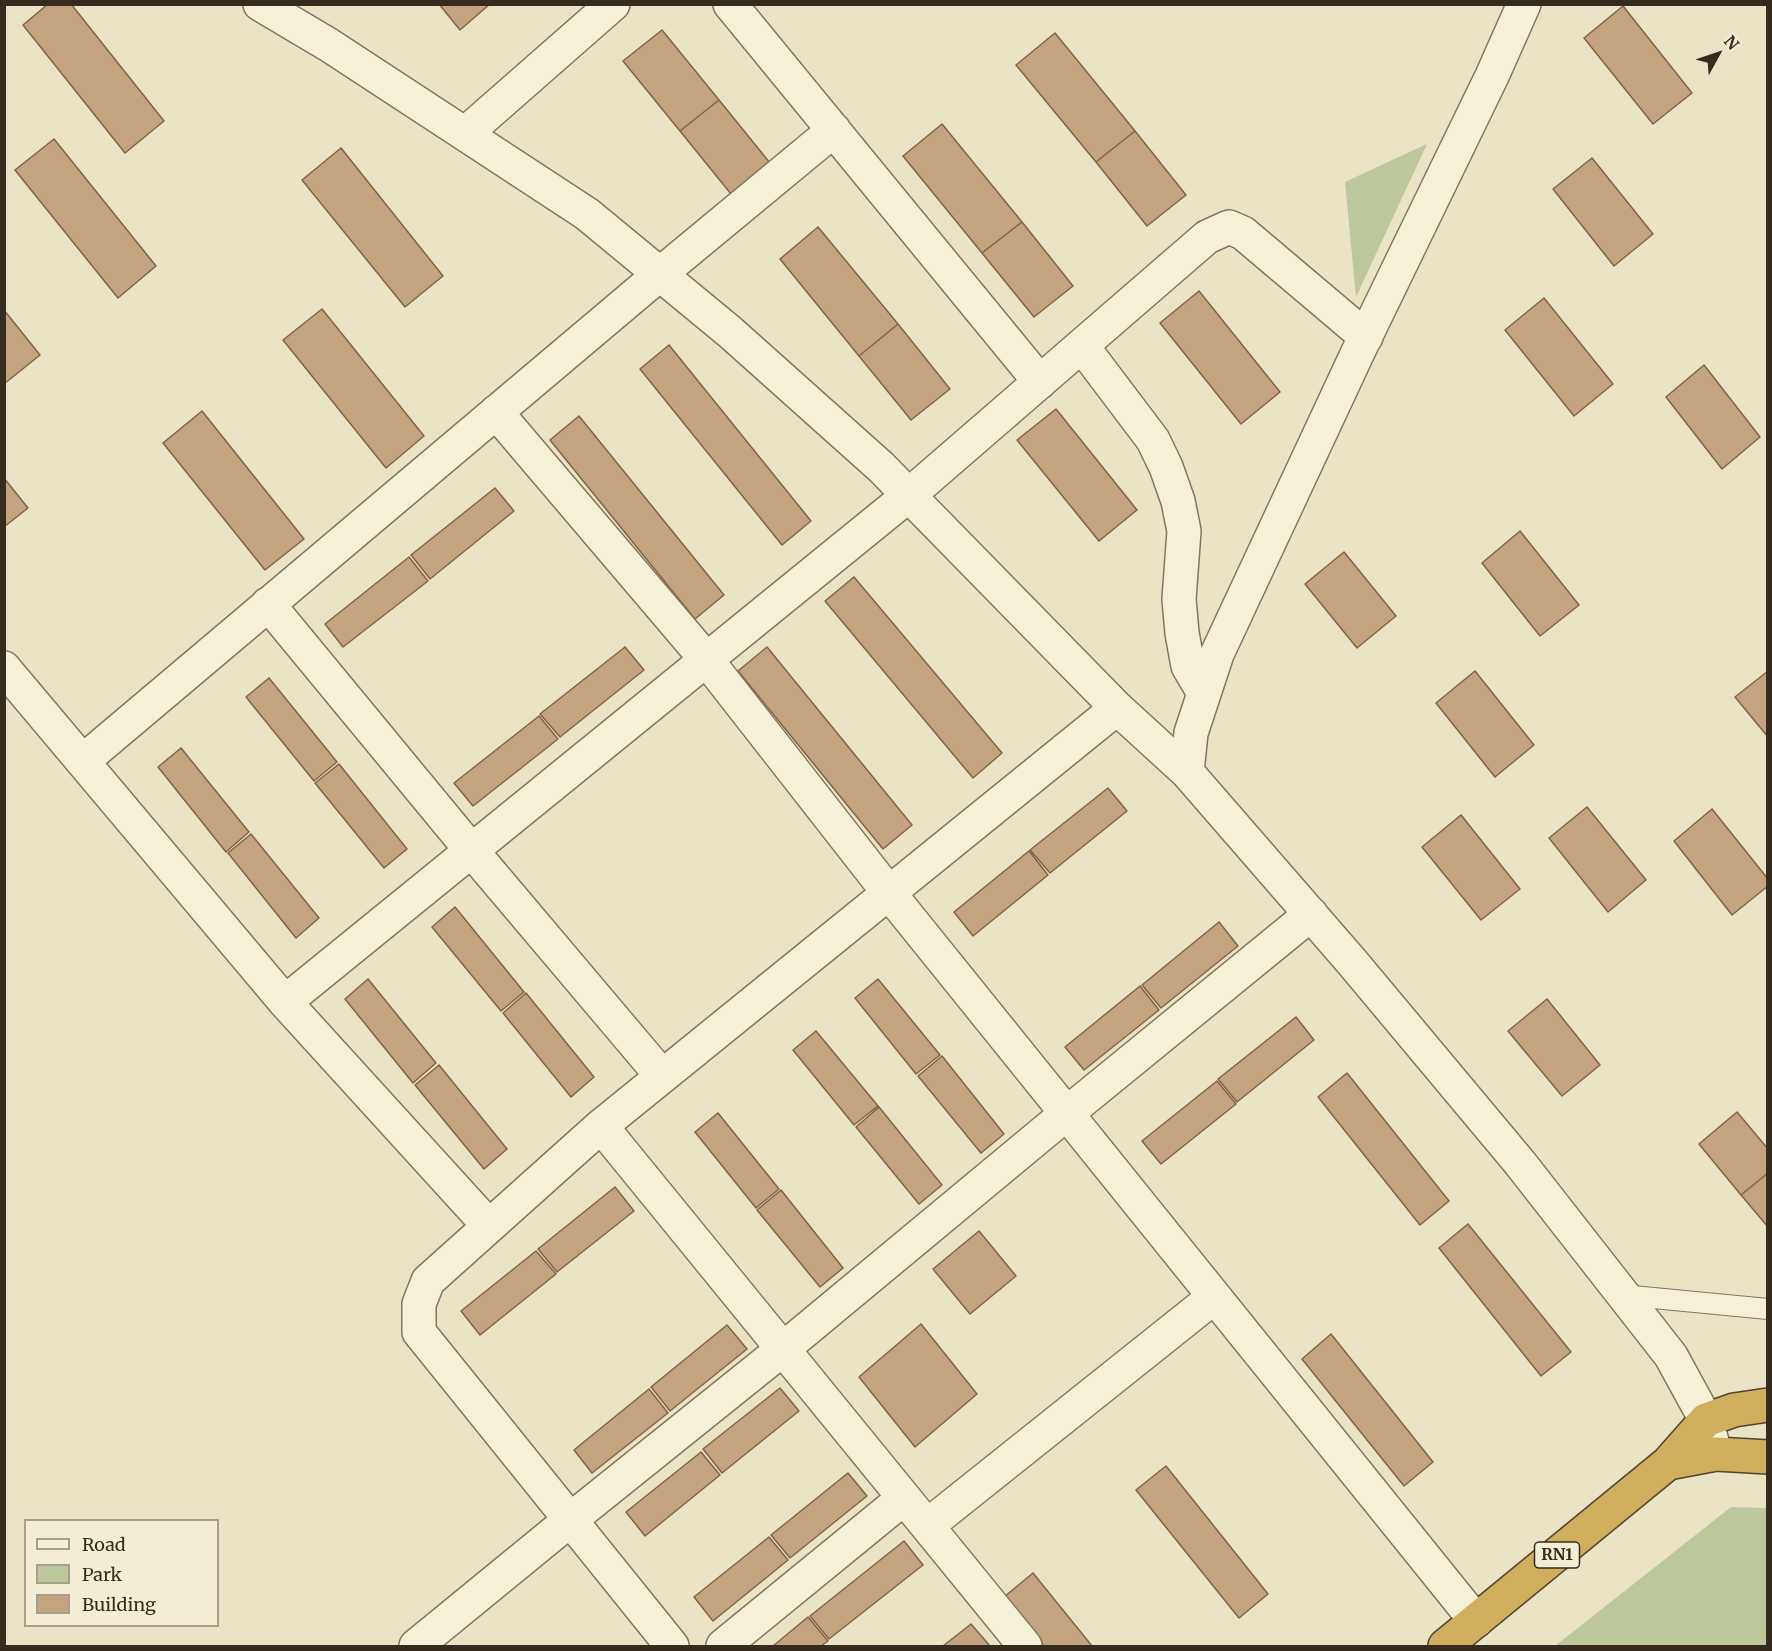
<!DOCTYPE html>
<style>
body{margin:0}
#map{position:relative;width:1772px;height:1651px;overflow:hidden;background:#eae3c5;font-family:Merriweather,serif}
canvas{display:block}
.frame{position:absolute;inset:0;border:6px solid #352c1f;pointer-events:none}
.legend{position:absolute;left:24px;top:1519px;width:195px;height:108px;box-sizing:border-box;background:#f2edd4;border:2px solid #a6a08c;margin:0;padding:8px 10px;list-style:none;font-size:18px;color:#352c1f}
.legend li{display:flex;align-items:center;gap:12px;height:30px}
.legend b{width:30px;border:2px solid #a6a08c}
.north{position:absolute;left:1688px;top:24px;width:60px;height:60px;-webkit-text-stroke:4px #f2edd4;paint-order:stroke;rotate:50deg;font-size:16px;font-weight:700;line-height:24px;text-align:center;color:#352c1f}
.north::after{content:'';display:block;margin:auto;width:21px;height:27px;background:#352c1f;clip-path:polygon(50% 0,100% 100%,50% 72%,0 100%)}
</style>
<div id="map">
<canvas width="1772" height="1651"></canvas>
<div class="frame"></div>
<ul class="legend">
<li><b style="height:8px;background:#f5f0d8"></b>Road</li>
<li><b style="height:16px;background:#bcc79a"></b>Park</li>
<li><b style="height:16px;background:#c4a47f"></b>Building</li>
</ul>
<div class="north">N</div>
</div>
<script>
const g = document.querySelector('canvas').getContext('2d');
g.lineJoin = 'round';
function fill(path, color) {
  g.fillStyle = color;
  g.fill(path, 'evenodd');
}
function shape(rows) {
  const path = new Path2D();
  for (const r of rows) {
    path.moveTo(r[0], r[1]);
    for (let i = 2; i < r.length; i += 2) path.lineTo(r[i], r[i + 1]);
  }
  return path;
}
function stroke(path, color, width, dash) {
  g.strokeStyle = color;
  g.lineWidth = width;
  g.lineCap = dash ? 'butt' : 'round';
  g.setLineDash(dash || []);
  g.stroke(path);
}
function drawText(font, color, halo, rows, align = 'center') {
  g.font = font + ' Merriweather,serif';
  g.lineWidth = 4.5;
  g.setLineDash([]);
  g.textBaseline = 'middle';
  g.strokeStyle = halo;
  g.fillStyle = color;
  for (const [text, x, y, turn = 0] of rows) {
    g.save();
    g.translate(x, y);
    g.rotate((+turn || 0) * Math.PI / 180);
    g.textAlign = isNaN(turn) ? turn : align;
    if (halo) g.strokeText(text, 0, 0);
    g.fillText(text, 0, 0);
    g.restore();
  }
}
fill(shape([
 [1427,144,1356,297,1345,182],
 [1731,1507,1767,1508,1767,1646,1555,1646]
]), '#bcc79a');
const building = shape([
 [48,4,71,4,164,121,125,153,23,25,48,4],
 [439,4,490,4,460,30,439,4],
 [1623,6,1692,93,1653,124,1584,38,1623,6],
 [662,30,719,100,680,131,623,61,662,30],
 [1055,33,1135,131,1096,162,1016,65,1055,33],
 [719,100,770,163,731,194,680,131,719,100],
 [942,124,1022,222,982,253,903,156,942,124],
 [1135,131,1186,195,1147,226,1096,162,1135,131],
 [54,139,156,266,118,298,15,170,54,139],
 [341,148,443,276,405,307,302,180,341,148],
 [1592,158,1653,234,1614,266,1553,189,1592,158],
 [1022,222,1073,286,1034,317,982,253,1022,222],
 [818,227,898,324,859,356,780,259,818,227],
 [1199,291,1280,392,1241,424,1160,323,1199,291],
 [1544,298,1613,384,1574,416,1505,330,1544,298],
 [322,309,424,436,386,468,283,340,322,309],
 [4,310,40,355,4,384,4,310],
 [898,324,950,389,911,420,859,356,898,324],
 [669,345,811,521,782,545,640,369,669,345],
 [1704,365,1760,437,1722,469,1666,397,1704,365],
 [1056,409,1137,510,1099,541,1017,440,1056,409],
 [202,411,304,539,265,570,163,443,202,411],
 [579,416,724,595,695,619,550,440,579,416],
 [4,478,28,508,4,527,4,478],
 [495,488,514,511,430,579,411,555,495,488],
 [1520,531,1579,605,1540,636,1482,563,1520,531],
 [1344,552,1396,616,1357,648,1305,584,1344,552],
 [409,557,428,581,343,647,325,624,409,557],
 [854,577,1002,753,973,778,825,601,854,577],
 [625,647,644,670,560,737,540,714,625,647],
 [767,647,912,825,883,849,738,671,767,647],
 [1475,671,1534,745,1495,777,1436,703,1475,671],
 [1768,671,1768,737,1735,697,1768,671],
 [269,678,337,762,314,781,246,697,269,678],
 [539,716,558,739,473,806,454,783,539,716],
 [181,748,249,832,226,852,158,767,181,748],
 [339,764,407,849,384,868,315,783,339,764],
 [1108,788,1127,811,1050,873,1030,850,1108,788],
 [1587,807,1646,880,1608,912,1549,838,1587,807],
 [1712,809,1768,879,1768,886,1732,915,1674,841,1712,809],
 [1461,815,1520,889,1481,920,1422,847,1461,815],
 [251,834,319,918,296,938,228,853,251,834],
 [1029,851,1048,875,973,936,954,912,1029,851],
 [455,907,524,992,501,1011,432,927,455,907],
 [1219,922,1238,946,1161,1008,1142,985,1219,922],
 [368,979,436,1063,413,1083,345,999,368,979],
 [878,979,940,1055,916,1074,855,998,878,979],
 [1140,986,1159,1010,1084,1070,1065,1047,1140,986],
 [526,993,594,1077,571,1097,503,1013,526,993],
 [1547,999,1600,1065,1562,1096,1508,1031,1547,999],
 [1296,1017,1314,1040,1237,1102,1218,1079,1296,1017],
 [816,1031,878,1106,854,1125,793,1050,816,1031],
 [942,1056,1004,1134,981,1153,918,1076,942,1056],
 [439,1065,507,1149,484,1169,415,1085,439,1065],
 [1347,1073,1449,1201,1420,1225,1318,1097,1347,1073],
 [1217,1081,1236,1104,1161,1164,1142,1141,1217,1081],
 [879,1107,942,1185,919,1204,856,1127,879,1107],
 [1737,1112,1768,1149,1768,1173,1741,1195,1699,1144,1737,1112],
 [718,1113,779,1189,756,1208,695,1132,718,1113],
 [1768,1173,1768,1227,1741,1195,1768,1173],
 [615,1187,634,1211,557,1272,538,1249,615,1187],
 [781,1190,843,1268,820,1287,757,1210,781,1190],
 [1468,1224,1571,1352,1541,1376,1439,1248,1468,1224],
 [979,1231,1016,1276,970,1314,933,1269,979,1231],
 [536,1251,556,1274,480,1335,461,1311,536,1251],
 [921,1324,977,1394,915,1447,859,1377,921,1324],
 [727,1325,747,1349,670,1411,651,1387,727,1325],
 [1331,1334,1433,1462,1404,1486,1302,1359,1331,1334],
 [780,1388,799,1411,722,1473,703,1449,780,1388],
 [649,1389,668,1413,592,1473,574,1450,649,1389],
 [701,1452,720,1475,645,1536,626,1512,701,1452],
 [1166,1466,1268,1594,1239,1618,1136,1490,1166,1466],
 [848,1473,867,1496,790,1558,771,1535,848,1473],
 [769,1537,788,1560,713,1621,694,1597,769,1537],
 [904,1541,923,1565,829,1639,810,1616,904,1541],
 [1033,1573,1092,1646,1044,1646,1004,1597,1033,1573],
 [808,1617,828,1641,821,1646,773,1646,808,1617],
 [971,1624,990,1646,943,1646,971,1624]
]);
fill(building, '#c4a47f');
stroke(building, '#806445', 1.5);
const lane = shape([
 [1622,1295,1768,1309]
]);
const street = shape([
 [260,4,329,45,587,214,730,332,881,467,1117,708,1187,772],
 [730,4,1040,382],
 [1524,4,1492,76,1358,352,1217,654,1191,733,1187,772,1352,962,1520,1163,1671,1356,1706,1420,1714,1449],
 [466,133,613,4],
 [1082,346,1153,440,1166,467,1178,501,1184,531,1179,599,1182,633,1188,666,1204,693],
 [496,412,706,659,889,893,1476,1621],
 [268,604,471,850,662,1076],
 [4,668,285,1002,489,1226],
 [83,761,660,274,834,130],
 [285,1002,909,495,1207,237,1229,227,1243,233,1366,337],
 [601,1126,1025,1646],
 [927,1526,1214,1297],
 [416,1646,570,1520,783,1349,1066,1114,1311,914],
 [672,1646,419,1332,419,1304,428,1281,601,1126,1117,708],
 [723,1646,904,1498]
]);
const highway = shape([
 [1668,1463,1716,1454,1768,1457],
 [1445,1646,1668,1463,1706,1420,1734,1410,1768,1405]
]);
stroke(lane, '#83765d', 22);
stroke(street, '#83765d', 36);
stroke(highway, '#514431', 36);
stroke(lane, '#f5f0d8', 20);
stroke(street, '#f5f0d8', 33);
stroke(highway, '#d1ad5e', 33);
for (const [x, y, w] of [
 [1557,1555,45]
]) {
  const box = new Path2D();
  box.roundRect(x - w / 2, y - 13, w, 26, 4.5);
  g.fillStyle = '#f2edd4';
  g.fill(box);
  stroke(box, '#352c1f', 1.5);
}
drawText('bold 16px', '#352c1f', null, [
 ["RN1",1557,1555]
]);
</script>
